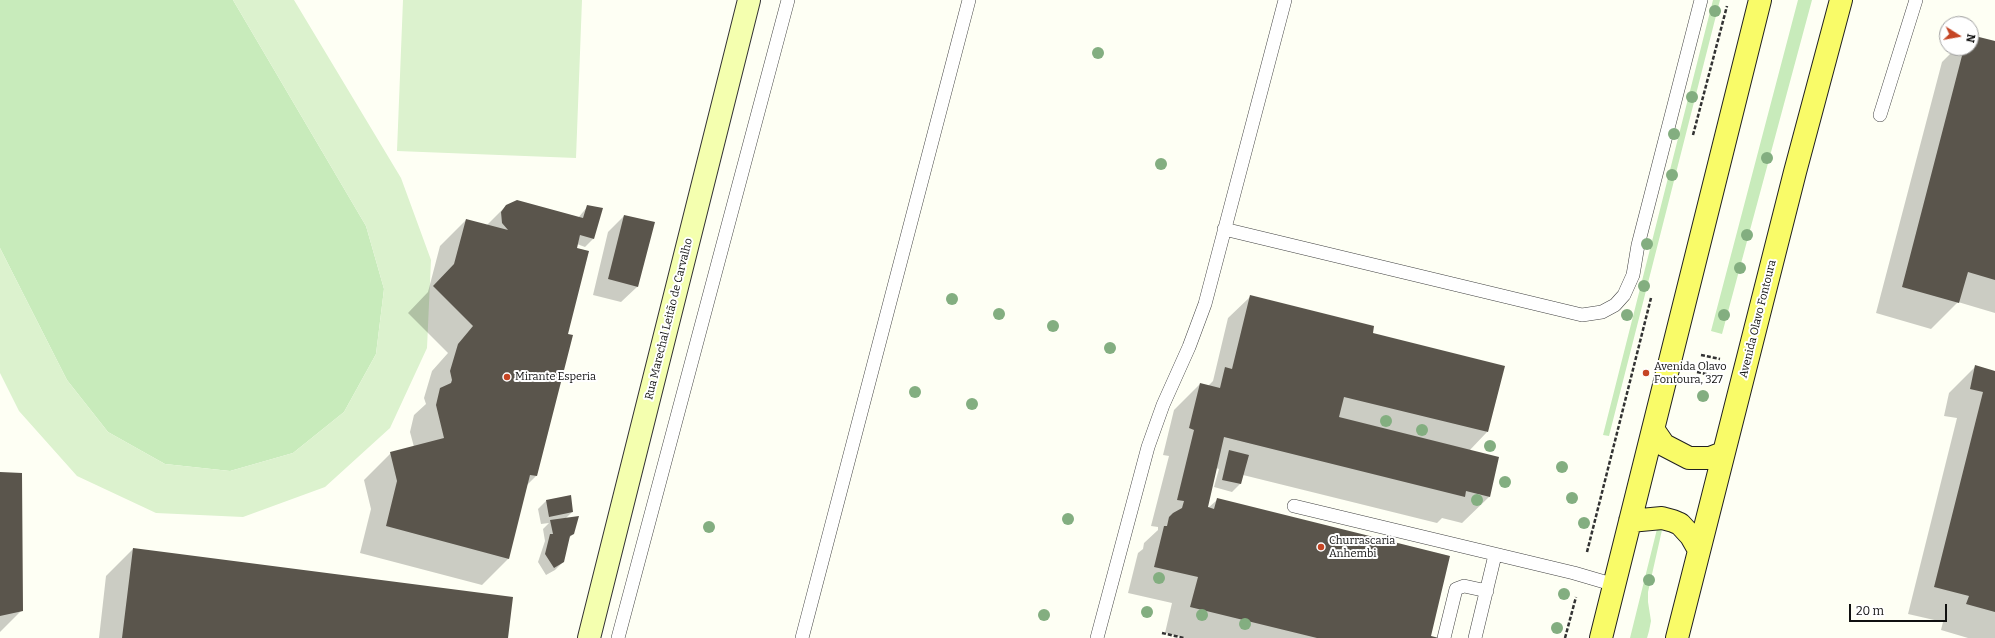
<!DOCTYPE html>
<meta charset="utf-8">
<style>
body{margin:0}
#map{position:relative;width:1995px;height:638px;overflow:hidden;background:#fefff4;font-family:Bitter,serif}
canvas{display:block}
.north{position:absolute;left:1939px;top:16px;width:40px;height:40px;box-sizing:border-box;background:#fff;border:1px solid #9f9f9f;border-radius:50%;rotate:101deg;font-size:11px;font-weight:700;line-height:16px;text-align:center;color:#101010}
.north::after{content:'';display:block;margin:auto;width:14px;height:18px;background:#c54524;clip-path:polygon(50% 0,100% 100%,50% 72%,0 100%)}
.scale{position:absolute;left:1849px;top:604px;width:98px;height:18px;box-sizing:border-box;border:2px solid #101010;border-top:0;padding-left:5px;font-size:12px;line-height:14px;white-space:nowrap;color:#101010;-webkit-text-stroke:3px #fff;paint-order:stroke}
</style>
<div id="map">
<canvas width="1995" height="638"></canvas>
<div class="north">N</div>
<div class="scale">20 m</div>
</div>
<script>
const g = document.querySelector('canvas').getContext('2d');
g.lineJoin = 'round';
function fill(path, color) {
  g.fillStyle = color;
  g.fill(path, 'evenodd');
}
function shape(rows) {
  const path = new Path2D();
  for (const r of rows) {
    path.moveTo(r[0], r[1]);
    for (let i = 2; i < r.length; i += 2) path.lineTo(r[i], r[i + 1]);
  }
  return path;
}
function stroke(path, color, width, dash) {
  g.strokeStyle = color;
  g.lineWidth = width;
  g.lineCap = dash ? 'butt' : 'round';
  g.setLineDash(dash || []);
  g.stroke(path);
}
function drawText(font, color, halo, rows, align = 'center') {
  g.font = font + ' Bitter,serif';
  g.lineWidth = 4;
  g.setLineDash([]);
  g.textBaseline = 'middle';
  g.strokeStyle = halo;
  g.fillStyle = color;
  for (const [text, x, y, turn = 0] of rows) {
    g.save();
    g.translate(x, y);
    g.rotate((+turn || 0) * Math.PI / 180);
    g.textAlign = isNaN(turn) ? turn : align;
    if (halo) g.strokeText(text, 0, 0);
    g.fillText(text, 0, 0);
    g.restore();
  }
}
fill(shape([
 [0,0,233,0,366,226,384,289,376,354,344,412,293,453,230,471,165,464,108,432,67,380,0,248],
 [1713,0,1720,0,1609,436,1603,435],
 [1798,0,1812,0,1722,334,1711,331],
 [1657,529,1662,530,1648,592,1648,602,1651,621,1649,631,1647,638,1630,638]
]), '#c8ebbb');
fill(shape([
 [233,0,294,0,401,178,431,260,427,348,390,428,325,487,243,517,156,513,77,476,19,411,0,373,0,248,67,380,108,432,165,464,230,471,293,453,344,412,376,354,384,289,366,226],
 [403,0,582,0,576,158,397,151]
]), '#dcf2ce');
fill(shape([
 [1971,36,1995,42,1995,313,1958,302,1931,329,1876,313,1942,62,1956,48,1971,48],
 [506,206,578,218,588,206,593,239,585,247,577,244,566,335,572,336,536,476,527,485,508,559,482,585,360,553,371,509,364,480,391,453,414,447,410,432,414,415,426,404,424,398,432,371,448,353,408,313,428,292,440,246,466,220,487,225],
 [624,216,654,223,637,287,621,302,593,295,608,232],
 [1250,297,1371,334,1487,432,1469,451,1489,497,1462,523,1442,518,1437,523,1243,475,1240,484,1232,492,1214,487,1219,469,1216,468,1206,508,1208,508,1217,500,1429,636,1437,638,1185,638,1165,633,1172,603,1128,593,1138,553,1143,549,1144,543,1158,530,1158,527,1151,526,1169,456,1163,455,1174,410,1200,384,1208,386,1213,381,1228,318],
 [1976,366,1995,372,1995,638,1968,638,1941,630,1943,622,1908,614,1957,418,1944,416,1949,393],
 [0,473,22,610,0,632],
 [546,501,572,512,565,519,573,534,569,538,563,562,555,570,546,575,538,562,545,541,543,529,549,523,541,524,538,509],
 [133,549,507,638,99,638,106,576]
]), '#0003');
fill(shape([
 [1971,35,1995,41,1995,280,1968,272,1959,303,1902,287,1964,48,1971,48],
 [517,200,583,218,587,205,603,208,594,239,580,235,577,248,589,251,568,334,573,335,537,476,530,475,509,559,386,526,397,481,390,452,444,438,436,405,440,388,451,383,452,380,450,371,458,344,473,326,433,286,454,264,466,219,508,230,502,223,501,212,506,205],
 [624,215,655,222,638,287,608,279],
 [1250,295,1374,326,1373,333,1505,366,1488,432,1344,397,1339,417,1499,457,1490,497,1466,491,1465,497,1224,437,1208,507,1214,509,1217,498,1450,556,1431,636,1439,638,1317,638,1190,607,1198,577,1154,567,1164,526,1167,526,1169,517,1173,513,1182,508,1184,501,1177,500,1194,430,1189,428,1200,383,1220,388,1225,367,1232,369],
 [1975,365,1995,371,1995,612,1966,604,1969,596,1934,587,1983,392,1970,389],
 [1229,450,1249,455,1241,484,1222,480],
 [0,472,22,473,23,611,0,616],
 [571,495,573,512,549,517,546,500],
 [579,516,574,534,570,536,564,562,554,568,545,554,550,534,553,534,550,520],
 [133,548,513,597,508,638,122,638]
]), '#5a554c');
const lane = shape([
 [1880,115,1916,0],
 [1224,229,1582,315,1602,312,1615,305,1624,295,1633,275,1638,245,1701,0],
 [1294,506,1574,573,1615,585],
 [618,638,788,0],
 [802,638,969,0],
 [1097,638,1148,447,1163,405,1189,347,1205,304,1285,0],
 [1444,638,1456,589,1464,586,1487,591],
 [1475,638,1495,555]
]);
const secondary = shape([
 [589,638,749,0]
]);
const primary = shape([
 [1653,429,1664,445,1689,458,1710,458,1723,453],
 [1630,521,1662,518,1673,521,1680,524,1691,536,1699,550],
 [1601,638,1760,0],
 [1677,638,1795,172,1841,0]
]);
stroke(lane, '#434343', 14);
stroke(secondary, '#323232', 24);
stroke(primary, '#212121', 24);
stroke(shape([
 [1693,135,1727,6],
 [1701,355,1720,359],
 [1697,372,1715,376],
 [1587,552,1651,298],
 [1162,633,1184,638],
 [1565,638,1576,597]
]), '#323232', 2.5, [4, 2]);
stroke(lane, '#fff', 13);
stroke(secondary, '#f4ffaf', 22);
stroke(primary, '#f9fb68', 22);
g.fillStyle = '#83ae80';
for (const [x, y] of [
 [1715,11],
 [1098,53],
 [1692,97],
 [1674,134],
 [1767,158],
 [1161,164],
 [1672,175],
 [1747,235],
 [1647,244],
 [1740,268],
 [1644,286],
 [952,299],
 [999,314],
 [1627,315],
 [1724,315],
 [1053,326],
 [1110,348],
 [915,392],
 [1703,396],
 [972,404],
 [1386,421],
 [1422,430],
 [1490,446],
 [1562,467],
 [1505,482],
 [1572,498],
 [1477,500],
 [1068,519],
 [1584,523],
 [709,527],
 [1159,578],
 [1649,580],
 [1564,594],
 [1147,612],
 [1044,615],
 [1202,615],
 [1245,624],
 [1557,628]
]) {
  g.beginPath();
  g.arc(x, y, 6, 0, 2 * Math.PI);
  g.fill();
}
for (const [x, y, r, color] of [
 [1646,373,4,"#c54524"],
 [507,377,4,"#c54524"],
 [1321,547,4,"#c54524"]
]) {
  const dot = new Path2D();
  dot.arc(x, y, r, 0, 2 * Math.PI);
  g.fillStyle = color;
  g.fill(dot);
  stroke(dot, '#fff', 1.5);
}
drawText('11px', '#101010', '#fff', [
 ["Rua Marechal Leitão de Carvalho",669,319,-76],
 ["Avenida Olavo Fontoura",1758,319,-76]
]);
drawText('11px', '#101010', '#fff', [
 ["Avenida Olavo",1654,367],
 ["Fontoura, 327",1654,380],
 ["Mirante Esperia",515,377],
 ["Churrascaria",1329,541],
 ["Anhembi",1329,554]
], 'left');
</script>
